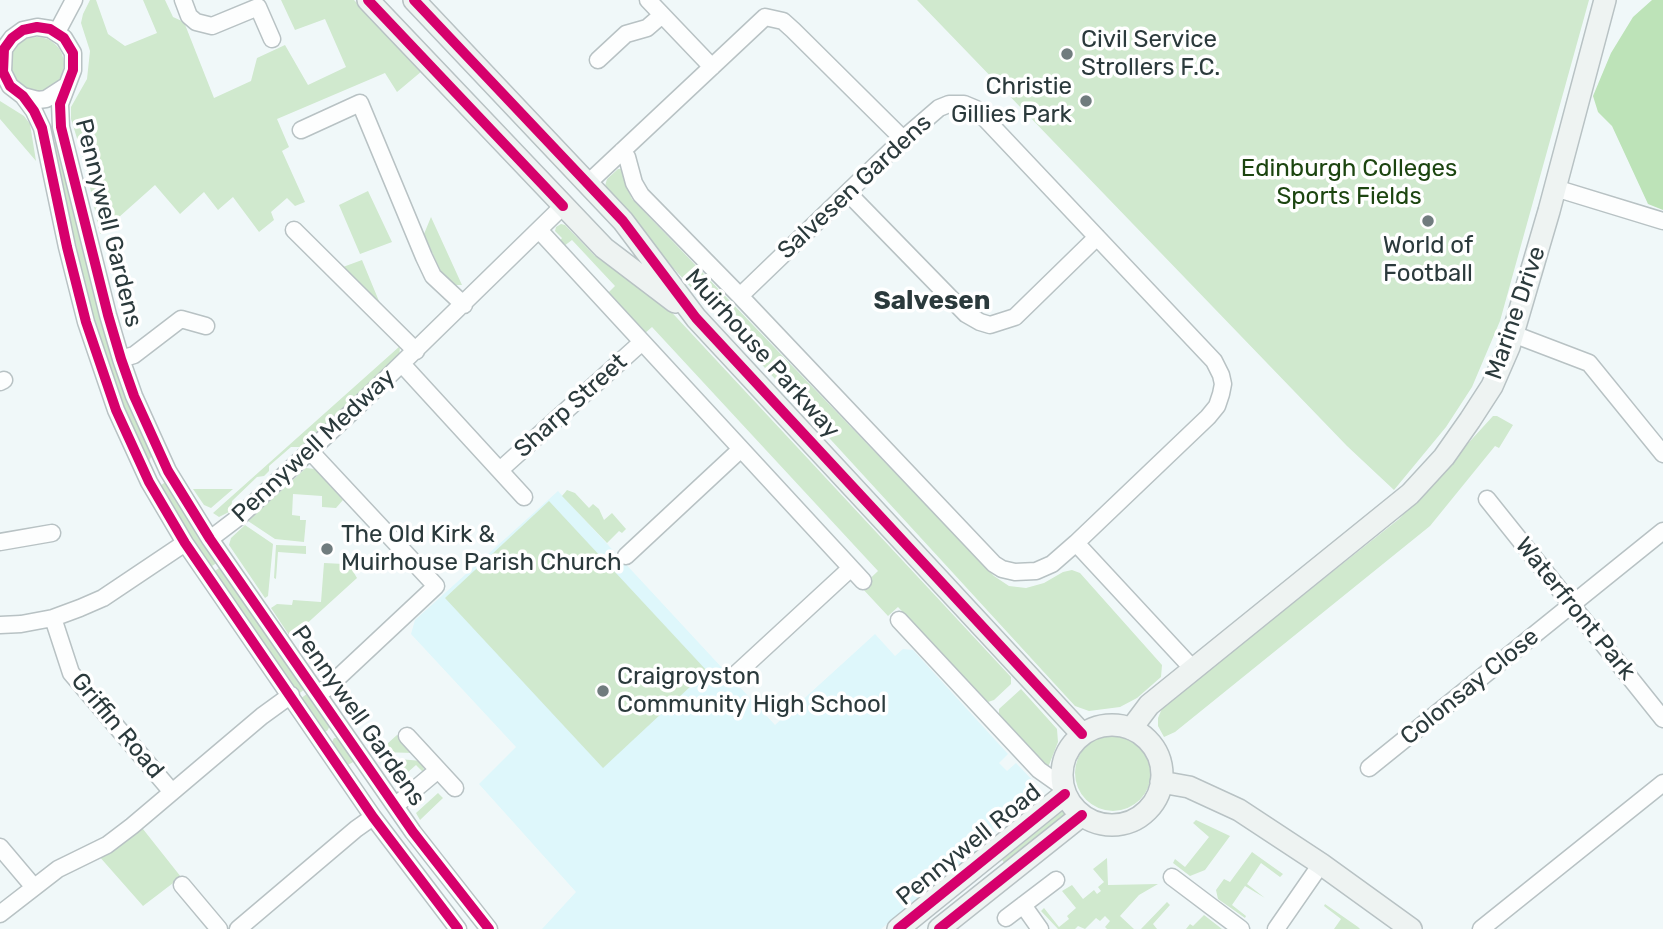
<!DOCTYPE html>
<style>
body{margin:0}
canvas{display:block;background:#f0f8f9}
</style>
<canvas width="1663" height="929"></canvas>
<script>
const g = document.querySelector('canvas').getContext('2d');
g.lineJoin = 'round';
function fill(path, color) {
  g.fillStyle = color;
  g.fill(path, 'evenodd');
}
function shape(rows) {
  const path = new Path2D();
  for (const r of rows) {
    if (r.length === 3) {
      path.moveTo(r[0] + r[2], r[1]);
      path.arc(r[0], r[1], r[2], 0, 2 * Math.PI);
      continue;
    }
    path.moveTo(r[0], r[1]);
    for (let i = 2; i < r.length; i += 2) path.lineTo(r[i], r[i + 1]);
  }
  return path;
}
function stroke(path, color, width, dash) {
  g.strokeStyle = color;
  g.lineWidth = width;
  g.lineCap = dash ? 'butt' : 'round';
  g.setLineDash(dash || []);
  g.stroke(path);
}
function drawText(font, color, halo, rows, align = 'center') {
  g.font = font + ' Rubik,sans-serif';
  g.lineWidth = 7;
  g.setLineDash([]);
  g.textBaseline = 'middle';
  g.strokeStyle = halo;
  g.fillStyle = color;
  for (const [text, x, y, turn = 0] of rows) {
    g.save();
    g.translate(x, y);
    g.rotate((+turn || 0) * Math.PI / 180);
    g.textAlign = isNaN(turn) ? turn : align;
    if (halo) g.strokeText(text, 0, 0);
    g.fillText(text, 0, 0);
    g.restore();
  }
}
fill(shape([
 [558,491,775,725,875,634,895,656,903,649,913,650,1008,754,999,763,1007,771,1016,763,1038,786,1038,796,992,826,996,836,881,929,542,929,576,892,479,784,516,747,411,634,415,620]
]), '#def7fb');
fill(shape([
 [90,0,96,0,108,34,125,46,157,33,143,0,165,0,173,17,184,22,214,98,251,81,257,58,285,45,308,85,346,67,325,19,295,30,281,0,354,0,422,71,397,92,385,73,277,119,289,147,282,151,305,202,295,206,287,198,271,212,274,220,259,232,233,197,218,210,204,192,180,214,155,185,100,234,85,164,71,119,71,107,87,79,90,51,81,23,83,14],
 [917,0,1589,0,1500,321,1472,387,1446,427,1394,490,1347,446],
 [37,64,27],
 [0,101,24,116,30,124,36,161,0,119],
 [59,141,109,349,122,387,152,455,149,461,127,417,105,360,93,320,52,143],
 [618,169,623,169,625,183,632,199,994,576,1009,586,1026,588,1044,583,1063,572,1072,570,1080,573,1162,665,1161,677,1137,698,1120,707,1089,711,1075,706,610,199,605,186,607,179],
 [368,191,392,242,360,254,339,205],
 [431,217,462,285,456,285,441,272,424,234],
 [561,224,565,225,595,256,664,304,1011,677,1011,684,994,700,988,702,898,607,888,616,861,587,878,571,652,327,644,334,607,294,615,286,572,240,564,246,559,242,562,238,555,231,556,227],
 [362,260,381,306,345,271,343,267],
 [400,346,399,360,300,447,291,447,269,466,269,471,264,476,257,477,232,501,231,511,219,517,213,513],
 [1493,416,1497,416,1513,425,1499,448,1495,446,1430,526,1175,732,1164,737,1158,726,1158,718,1163,706,1399,519],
 [306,468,315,469,343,500,336,508,322,507,322,496,293,494,292,515,300,516,300,520,306,520,304,542,275,539,248,521],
 [164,483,167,483,185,515,218,562,209,568,160,486],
 [193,489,233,489,211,508,204,505],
 [567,490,575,493,589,508,593,504,599,509,604,520,612,513,626,529,622,533,619,531,607,543,562,496],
 [549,501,707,671,603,768,445,598],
 [245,525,273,544,268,596,265,598,229,545,231,538],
 [276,545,306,546,306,554,278,552,276,579,274,578],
 [324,563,344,564,351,568,357,578,291,638,271,608,277,604,292,605,293,600,321,602],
 [222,566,305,689,297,695,212,573],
 [1021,689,1057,729,1058,742,1049,765,1045,767,999,716,999,709],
 [308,693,330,726,327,731,323,732,300,699],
 [1113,773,38],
 [397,735,415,753,378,752],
 [334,738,339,738,355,761,346,766,331,744],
 [378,757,421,761,424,769,423,772,416,765,399,780,406,788,403,791],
 [438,793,443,798,420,820,416,813],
 [1063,809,1068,814,1005,864,1000,857],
 [1196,820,1230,836,1205,870,1190,876,1173,863,1175,859,1185,867,1209,837,1193,823],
 [139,824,181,877,143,906,98,855],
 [1252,852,1283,874,1280,877,1261,863,1247,884,1265,898,1245,886,1232,905,1246,916,1245,918,1218,899,1216,890,1224,879,1230,882],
 [1107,858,1108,885,1158,884,1139,895,1120,916,1134,929,1107,929,1105,927,1110,921,1105,916,1100,921,1096,918,1085,929,1078,926,1075,929,1058,929,1041,911,1044,908,1059,927,1069,919,1067,916,1076,908,1062,891,1072,885,1083,899,1094,890,1097,894,1101,891,1098,887,1104,882,1093,869],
 [1167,902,1170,905,1153,924,1157,929,1141,929],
 [1325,904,1358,927,1360,929,1334,929,1341,919,1324,906],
 [1204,915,1222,929,1186,929,1190,924,1193,926]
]), '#d0e9ce');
fill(shape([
 [1652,0,1663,0,1663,210,1648,204,1612,126,1598,112,1593,96,1611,53,1633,17]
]), '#bde3b8');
const street = shape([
 [183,0,189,16,196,22,212,26,258,7,272,39],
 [648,0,712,67],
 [57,32,74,0],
 [598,60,626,34,647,28,662,15],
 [23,96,38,100,46,99,66,86],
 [301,130,360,103,424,257,433,276,464,305],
 [622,151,627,157,634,183,641,195,740,296,994,564,1002,569,1015,572,1036,571,1052,564,1076,543,1193,669],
 [587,184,765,17,783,21,793,30,903,139],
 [1555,188,1663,221],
 [848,193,966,314,980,322,990,325,1015,317,1097,237],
 [294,230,416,351],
 [539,230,863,581],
 [740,296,903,139,939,108,949,104,964,104,976,109,1214,361,1221,375,1223,384,1221,394,1217,406,1208,417,1076,543],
 [1513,334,1589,363,1663,454],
 [121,359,134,355,181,319,206,326],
 [402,364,524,497],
 [0,382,4,380],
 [310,451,436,586,327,688,318,694],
 [500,470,642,342],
 [1487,499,1663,719],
 [210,539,239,517,356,408,563,206],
 [0,542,52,533],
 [626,556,741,449],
 [53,618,71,673,172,792],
 [899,620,1039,770,1063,787],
 [0,625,21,624,53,618,80,608,103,598,185,543],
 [735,675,851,568],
 [407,736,455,788],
 [1369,768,1663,531],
 [395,806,438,770],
 [0,847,33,886],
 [1172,877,1241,929],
 [182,885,219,929],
 [1023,905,1040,929],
 [0,914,58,869,107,845,132,826,262,716,291,695],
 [1006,918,1056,880],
 [238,929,356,829,373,817],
 [458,929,373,817,185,543,149,482,116,410,86,322,67,247,42,128,34,111,23,96,10,86,3,72,4,49,12,38,23,30,37,27,50,29,64,38,73,53,73,70,60,104,61,127,108,315,121,359,134,396,168,471,210,539,413,832,489,929],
 [1276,929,1321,864],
 [1481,929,1663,783]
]);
const secondary = shape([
 [368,0,604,248,675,302],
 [414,0,623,221,696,318,1082,734],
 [1112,775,50],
 [1131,729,1149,705,1410,494,1444,457,1470,420,1492,386,1509,347,1549,211,1605,0],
 [1161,782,1189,787,1239,810,1321,864,1411,929],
 [898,929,1065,794],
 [939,929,1082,815]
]);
stroke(street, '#b8c2c4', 19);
stroke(secondary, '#b8c2c4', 24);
stroke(street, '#fdfefe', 16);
stroke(secondary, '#eef3f2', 21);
stroke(shape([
 [368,0,563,206],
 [414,0,623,221,696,318,1082,734],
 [458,929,373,817,185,543,149,482,116,410,86,322,67,247,42,128,34,111,23,96,10,86,3,72,4,49,12,38,23,30,37,27,50,29,64,38,73,53,73,70,60,104,61,127,108,315,121,359,134,396,168,471,210,539,413,832,489,929],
 [898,929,1065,794],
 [939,929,1082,815]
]), '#d6006c', 10);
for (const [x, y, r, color] of [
 [1067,54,7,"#707c7e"],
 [1086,101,7,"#707c7e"],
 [1428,221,7,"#707c7e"],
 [327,549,7,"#707c7e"],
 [603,691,7,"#707c7e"]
]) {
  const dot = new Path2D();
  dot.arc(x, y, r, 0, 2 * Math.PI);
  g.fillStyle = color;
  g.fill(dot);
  stroke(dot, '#fff', 2.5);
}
drawText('24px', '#2b3a3c', '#fff', [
 ["Civil Service",1081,40],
 ["Strollers F.C.",1081,68],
 ["Christie",1072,87,"right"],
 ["Gillies Park",1072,115,"right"],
 ["World of",1428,246,"center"],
 ["Football",1428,274,"center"],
 ["The Old Kirk &",341,535],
 ["Muirhouse Parish Church",341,563],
 ["Craigroyston",617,677],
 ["Community High School",617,705]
], 'left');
drawText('24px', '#1c4510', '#fff', [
 ["Edinburgh Colleges",1349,169],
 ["Sports Fields",1349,197]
]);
drawText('24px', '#2b3a3c', '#fff', [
 ["Salvesen Gardens",855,187,-43],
 ["Pennywell Gardens",108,223,76],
 ["Marine Drive",1516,313,-71],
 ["Muirhouse Parkway",762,354,48],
 ["Sharp Street",571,406,-42],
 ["Pennywell Medway",314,446,-43],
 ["Waterfront Park",1575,609,51],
 ["Colonsay Close",1470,687,-39],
 ["Pennywell Gardens",358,716,55],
 ["Griffin Road",117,726,50],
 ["Pennywell Road",969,845,-39]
]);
drawText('bold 26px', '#2b3a3c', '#fff', [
 ["Salvesen",932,301]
]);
</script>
